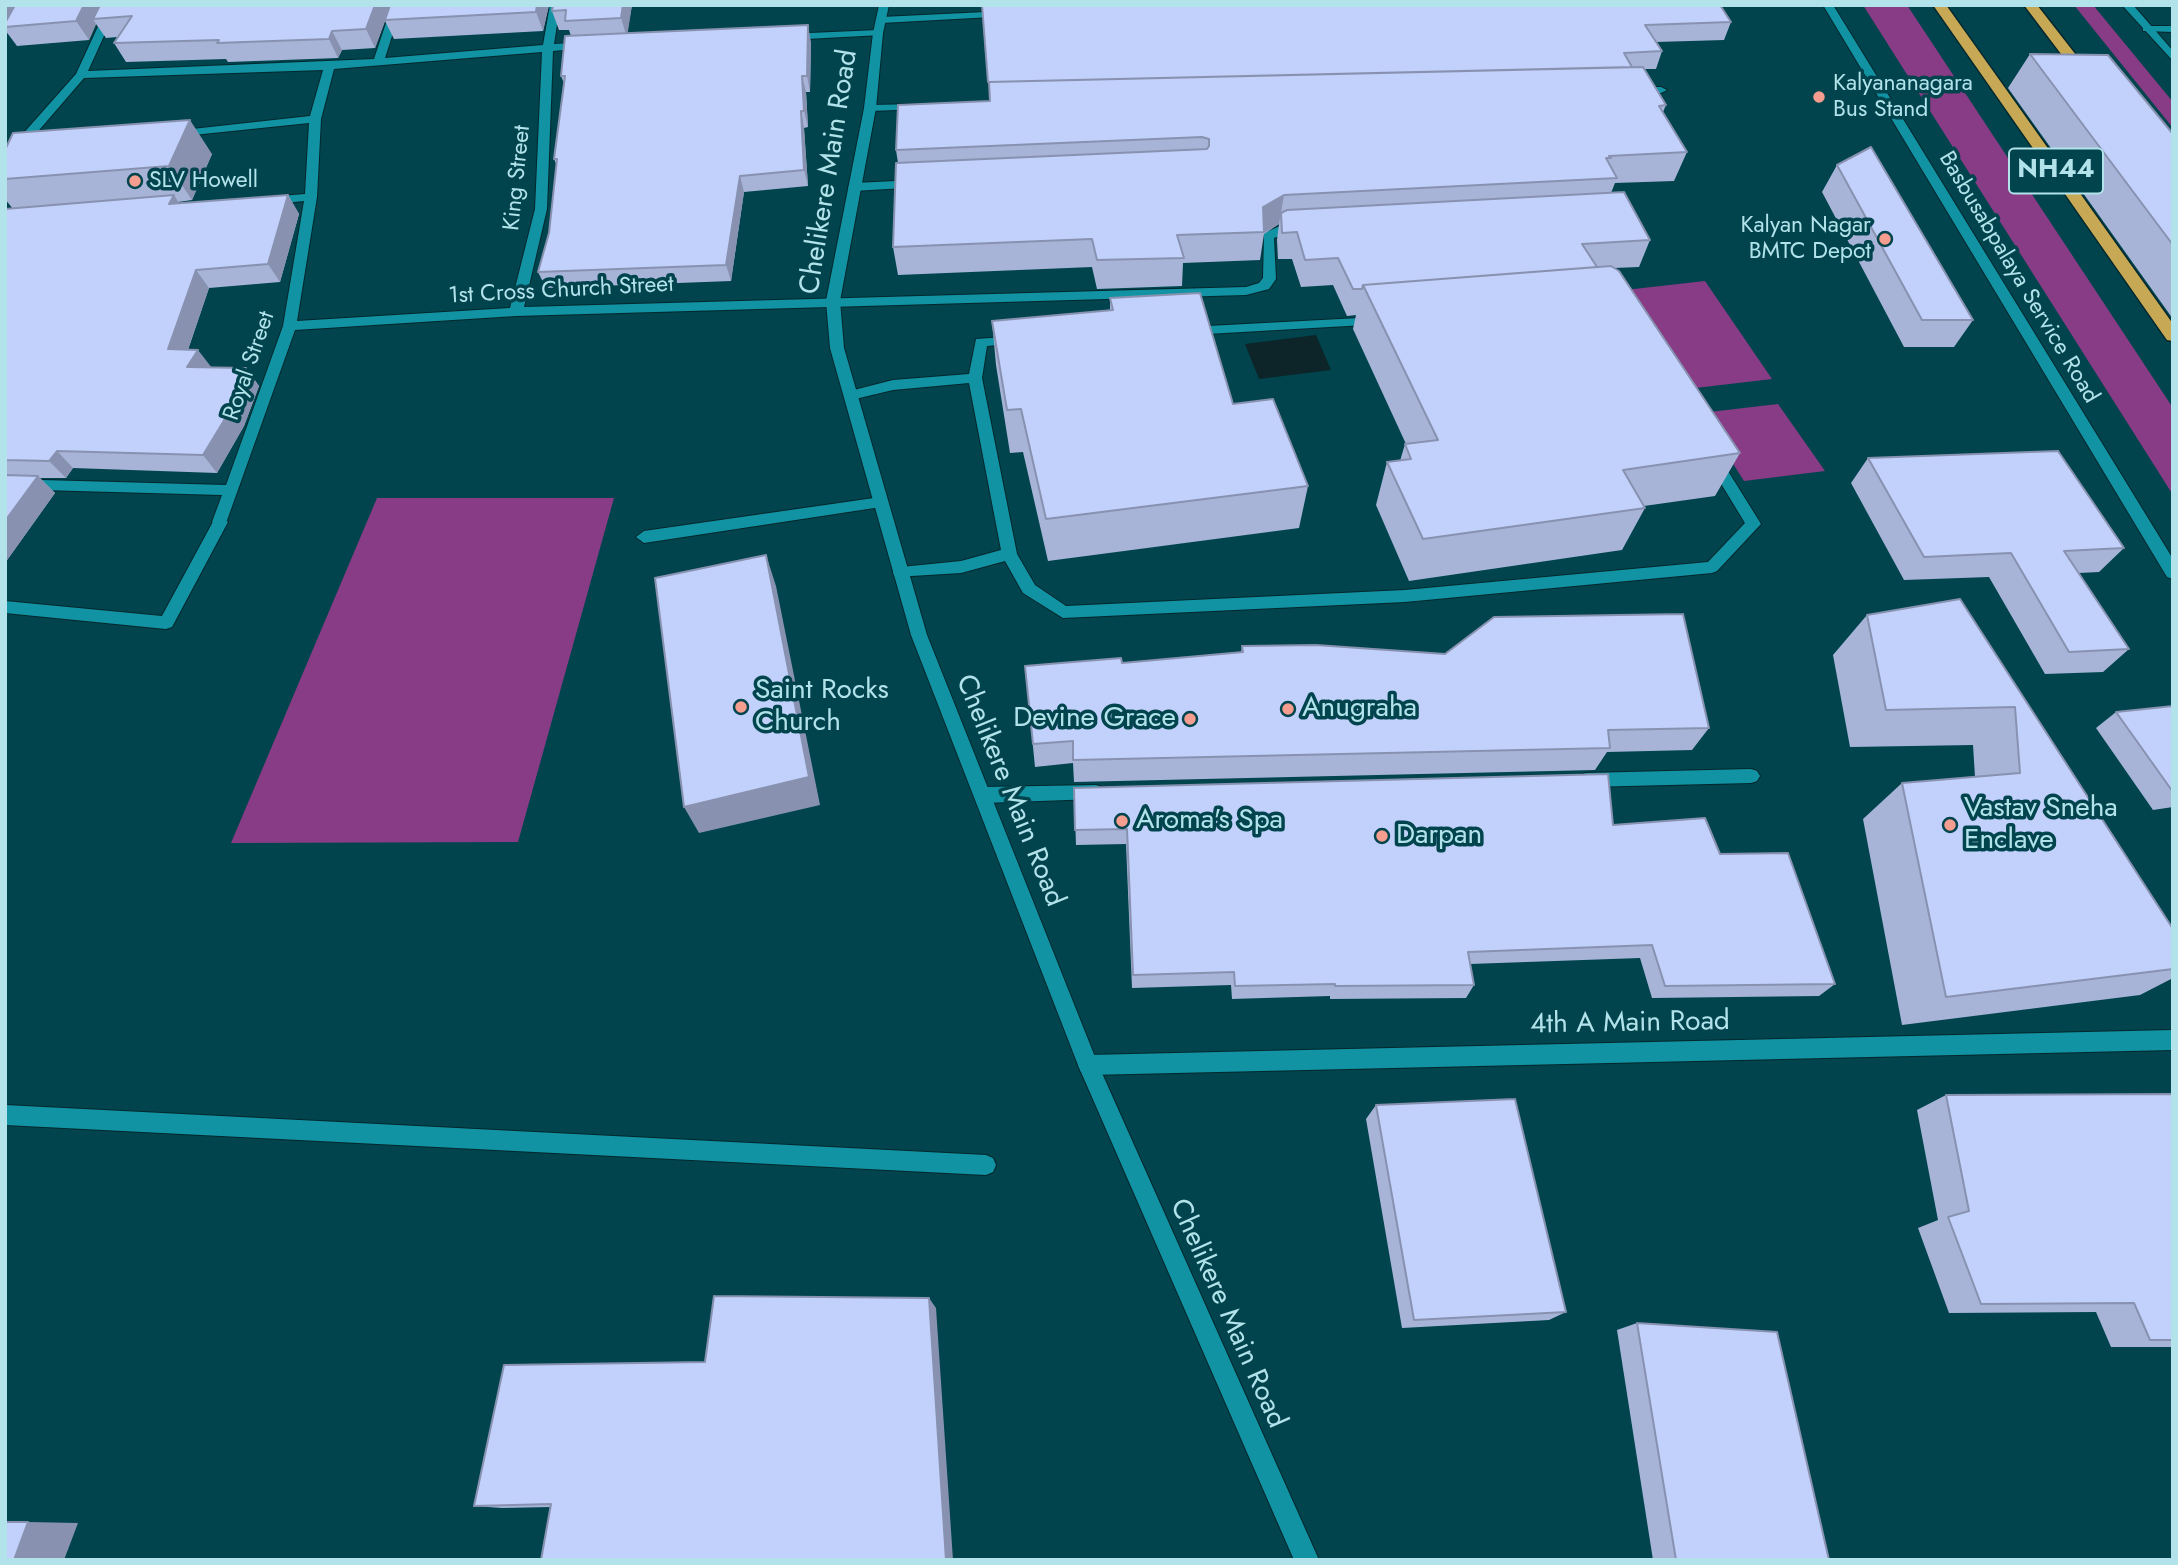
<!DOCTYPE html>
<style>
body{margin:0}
#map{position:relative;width:2178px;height:1565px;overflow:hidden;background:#01444d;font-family:Jost,sans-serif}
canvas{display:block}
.frame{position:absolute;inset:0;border:7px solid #b2e2ea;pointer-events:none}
</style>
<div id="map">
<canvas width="2178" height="1565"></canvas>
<div class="frame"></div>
</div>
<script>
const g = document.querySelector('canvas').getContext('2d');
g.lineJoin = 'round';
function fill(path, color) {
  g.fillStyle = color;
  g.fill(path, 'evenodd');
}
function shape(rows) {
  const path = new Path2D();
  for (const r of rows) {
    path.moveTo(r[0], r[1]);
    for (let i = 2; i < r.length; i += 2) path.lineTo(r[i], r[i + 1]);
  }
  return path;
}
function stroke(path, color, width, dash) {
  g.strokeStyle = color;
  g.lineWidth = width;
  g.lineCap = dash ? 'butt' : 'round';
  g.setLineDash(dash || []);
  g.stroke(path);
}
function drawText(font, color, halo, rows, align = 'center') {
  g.font = font + ' Jost,sans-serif';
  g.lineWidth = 7;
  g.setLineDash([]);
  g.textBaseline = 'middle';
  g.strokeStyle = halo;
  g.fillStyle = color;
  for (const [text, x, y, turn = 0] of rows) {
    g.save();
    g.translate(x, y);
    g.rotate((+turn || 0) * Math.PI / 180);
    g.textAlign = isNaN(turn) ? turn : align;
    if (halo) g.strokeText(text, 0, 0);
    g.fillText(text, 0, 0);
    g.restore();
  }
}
fill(shape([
 [1863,5,1907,5,2173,408,2173,495],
 [2074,5,2093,5,2173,102,2173,128],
 [1705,281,1772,379,1687,389,1625,290],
 [1778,404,1825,471,1744,481,1701,413],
 [377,498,614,498,518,842,231,843]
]), '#883c85');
fill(shape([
 [1316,335,1331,370,1259,379,1245,344]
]), '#0d2528');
const lane = shape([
 [917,180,921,181,921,187,854,191,848,187,854,183,917,180],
 [1378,317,1383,318,1383,324,1189,335,1182,331,1189,327,1378,317],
 [1018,336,1025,340,1023,343,987,346,982,378,1017,554,1035,585,1066,606,1405,590,1708,562,1745,523,1706,459,1713,454,1718,455,1761,524,1717,571,1712,573,1405,602,1063,618,1023,593,1005,561,961,573,895,577,893,573,895,569,901,567,961,561,1001,550,969,383,893,390,851,400,844,395,846,392,893,380,969,374,976,339,1018,336],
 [881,497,888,502,881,507,644,543,636,537,644,531,881,497],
 [220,516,228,522,172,627,166,629,5,613,5,601,162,616,215,518,220,516],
 [1751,769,1757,771,1760,776,1757,781,1751,783,1586,787,1580,785,1577,780,1580,775,1586,773,1751,769],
 [1096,785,1102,787,1105,792,1102,797,1096,799,984,803,978,800,975,795,978,790,984,787,1096,785],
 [5,1105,986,1155,993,1158,996,1165,993,1172,986,1175,5,1125,5,1105]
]);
const street = shape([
 [108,5,118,5,88,71,374,59,392,5,402,5,385,58,543,45,550,5,560,5,554,44,587,42,592,45,587,48,553,51,547,209,524,307,1246,287,1259,283,1263,278,1264,233,1280,226,1299,224,1305,228,1274,238,1276,279,1269,289,1246,295,516,316,295,330,225,526,220,528,212,522,222,495,5,489,5,479,226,485,283,326,304,201,267,205,261,201,267,197,305,194,309,123,174,137,168,134,174,131,310,116,323,70,84,78,9,165,5,166,5,154,76,74,108,5],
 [542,52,535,209,510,308,297,321,317,197,321,119,334,69,542,52],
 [1007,11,1011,12,1011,16,881,23,876,20,881,17,1007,11],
 [2147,26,2173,26,2173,32,2143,31,2143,27,2147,26],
 [878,30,883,33,882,35,787,40,782,37,787,34,878,30],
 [1633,87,1661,87,1667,90,1661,93,1629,92,1627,90,1633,87],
 [919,104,925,107,923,109,870,111,864,108,870,105,919,104],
 [2173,1030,2173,1050,1088,1075,1081,1072,1078,1065,1081,1058,1088,1055,2173,1030]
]);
const secondary = shape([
 [879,5,889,5,883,33,876,108,840,301,844,348,927,635,1097,1062,1319,1560,1294,1560,1078,1065,911,635,830,348,826,301,864,108,873,33,879,5],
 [1823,5,1833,5,2173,559,2173,579,2167,577,1823,5],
 [2122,5,2133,5,2173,51,2173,61,2122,5]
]);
const highway = shape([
 [1933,5,1946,5,2173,324,2173,341,2167,340,1933,5],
 [2024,5,2037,5,2090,73,2090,79,2080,79,2024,5]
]);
stroke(lane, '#04282d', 2);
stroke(street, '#04282d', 2);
stroke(secondary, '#04282d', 2);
stroke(highway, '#04282d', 3);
fill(lane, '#1293a3');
fill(street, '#1293a3');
fill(secondary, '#1293a3');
fill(highway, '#c7a854');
fill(shape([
 [5,5,549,5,543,31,394,39,385,21,375,48,342,50,338,58,228,62,226,59,126,62,114,43,117,37,106,38,96,24,89,40,17,46,5,30],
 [553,5,632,5,627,33,811,42,810,92,806,92,808,127,804,128,808,186,744,192,731,281,546,288,538,272,549,233,557,166,554,159,564,83,561,76,571,36,569,30,559,30,552,11],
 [1720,5,1731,22,1724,40,1656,42,1662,51,1656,69,1644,69,1666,105,1663,112,1687,152,1674,181,1615,183,1611,193,1650,240,1639,267,1614,268,1740,453,1715,496,1644,506,1645,508,1622,550,1409,581,1376,505,1387,462,1400,461,1405,444,1406,444,1353,329,1356,315,1347,316,1333,285,1301,287,1292,259,1278,259,1277,240,1279,224,1264,234,1260,260,1183,263,1182,286,1097,289,1092,267,898,275,893,247,898,163,896,150,990,101],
 [2030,54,2173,134,2173,319,2008,88],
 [5,150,212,154,192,200,178,202,179,204,288,195,299,214,280,282,209,288,188,350,211,367,246,368,259,386,244,426,217,473,73,468,66,478,40,478,55,493,5,563,5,209,13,209,5,199],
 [1837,165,1973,320,1954,347,1904,347,1822,192],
 [1110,298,1233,404,1308,486,1299,528,1048,561,1023,452,1010,453,996,365,992,321,1110,310],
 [1868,458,2124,548,2099,572,2079,573,2129,649,2103,672,2045,674,1989,577,1904,580,1851,483],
 [1960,599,2173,929,2173,978,2140,995,1902,1025,1863,819,1902,783,1975,777,1973,745,1850,747,1833,655,1867,615],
 [1242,646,1709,728,1692,750,1607,752,1595,770,1074,782,1073,763,1035,767,1025,666,1122,663,1241,653],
 [2173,706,2173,807,2153,810,2096,728,2116,712],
 [1074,788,1613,825,1720,854,1835,984,1819,996,1652,998,1640,958,1470,964,1474,985,1466,998,1330,999,1330,996,1232,999,1231,985,1132,988,1126,844,1076,845],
 [2173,1094,2173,1347,2111,1347,2096,1312,1949,1313,1918,1228,1938,1220,1917,1110,1946,1095],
 [1376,1105,1566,1312,1549,1320,1402,1328,1366,1119],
 [936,1308,551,1507,502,1508,474,1506,705,1362],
 [1637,1323,1829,1560,1653,1560,1617,1330]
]), '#a7b4d8');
fill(shape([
 [5,5,21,5,5,23],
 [84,5,105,5,93,19,96,24,89,40,76,21],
 [375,5,391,5,375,48,366,29],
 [537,5,549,5,543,31,536,12],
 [623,5,632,5,627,38,621,18],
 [808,25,811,42,810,92,807,76],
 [332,31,342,50,338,58,329,39],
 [802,76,806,92,808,127,804,111],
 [801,111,804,128,808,186,804,170],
 [190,120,212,154,192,200,169,166],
 [740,176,744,192,731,281,726,265],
 [174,195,186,214,169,204],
 [288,195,299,214,280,282,268,264],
 [1284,195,1279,224,1264,233,1263,207],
 [196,270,209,288,182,367,168,349],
 [198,350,212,368,187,367],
 [246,368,259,386,244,426,217,473,203,455],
 [57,451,73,468,66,478,49,461],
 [38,476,55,493,5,563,5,521],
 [766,555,776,586,820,805,699,833,684,807],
 [929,1298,936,1308,953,1560,946,1560],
 [28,1522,78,1523,64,1560,14,1560]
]), '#8892b0');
const building = shape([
 [15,5,84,5,76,21,5,27,5,23,15,5],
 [100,5,375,5,366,29,332,31,329,39,217,43,219,40,114,43,132,16,93,19,100,5],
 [390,5,537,5,536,12,385,20,390,5],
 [553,5,623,5,621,18,565,21,566,10,552,11,553,5],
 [982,5,1720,5,1731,22,1645,25,1662,51,1624,53,1632,67,988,82,982,5],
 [808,25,807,76,802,76,804,111,801,111,804,170,740,176,726,265,538,272,549,233,557,159,554,159,565,76,561,76,565,36,808,25],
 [2030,54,2108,55,2173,134,2173,245,2030,54],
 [1643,67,1666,105,1659,106,1687,152,1609,156,1611,158,1606,158,1617,178,1284,195,1263,207,1264,232,1177,235,1184,258,1097,260,1092,239,893,247,896,163,1207,149,1209,146,1209,139,1202,137,896,150,898,105,990,101,989,82,1643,67],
 [190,120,169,166,5,179,5,150,13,133,190,120],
 [1871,147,1973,320,1922,320,1837,165,1871,147],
 [1624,192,1650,240,1582,244,1597,267,1363,285,1362,289,1353,289,1338,258,1305,260,1297,232,1282,233,1281,213,1287,210,1624,192],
 [174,195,169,204,288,195,268,264,196,270,168,349,198,350,187,367,246,368,231,409,203,455,57,451,49,461,5,460,5,209,174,195],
 [1611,266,1619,271,1740,453,1623,470,1645,508,1423,539,1387,462,1411,459,1405,444,1438,440,1363,285,1611,266],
 [1200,293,1233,404,1273,399,1308,486,1046,519,1021,409,1007,410,992,321,1113,310,1110,298,1200,293],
 [2058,451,2124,548,2064,551,2129,649,2069,652,2011,553,1924,557,1868,458,2058,451],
 [5,475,38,476,5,521,5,475],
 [766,555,809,777,684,807,655,578,766,555],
 [1960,599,2173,929,2173,969,1946,997,1902,783,2020,773,2015,707,1886,710,1867,615,1960,599],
 [1683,614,1709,728,1608,730,1610,748,1073,760,1073,741,1033,744,1025,666,1121,658,1122,663,1243,652,1242,646,1316,645,1445,654,1494,617,1683,614],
 [2173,706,2173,792,2116,712,2173,706],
 [1608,774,1613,825,1705,818,1720,854,1788,853,1835,984,1665,986,1652,945,1468,952,1474,985,1335,986,1335,984,1235,986,1234,972,1133,975,1127,829,1075,830,1074,788,1608,774],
 [2173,1094,2173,1340,2150,1340,2134,1303,1981,1304,1948,1217,1969,1211,1946,1095,2173,1094],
 [1515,1099,1566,1312,1414,1320,1376,1105,1515,1099],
 [714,1296,929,1298,946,1560,541,1560,551,1504,474,1506,504,1365,705,1362,714,1296],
 [1637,1323,1777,1332,1829,1560,1676,1560,1637,1323],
 [5,1522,28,1522,14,1560,5,1560,5,1522]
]);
fill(building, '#c2d1fb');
stroke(building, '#8892b0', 2);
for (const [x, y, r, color] of [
 [1819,97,7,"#f59d8f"],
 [135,181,7,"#f59d8f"],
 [1885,239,7,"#f59d8f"],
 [741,707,7,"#f59d8f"],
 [1288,709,7,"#f59d8f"],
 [1190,719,7,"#f59d8f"],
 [1122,821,7,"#f59d8f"],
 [1950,825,7,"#f59d8f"],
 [1382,836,7,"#f59d8f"]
]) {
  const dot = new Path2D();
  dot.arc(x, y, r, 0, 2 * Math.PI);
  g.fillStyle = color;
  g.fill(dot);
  stroke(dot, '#01444d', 2.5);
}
drawText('23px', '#b2e2ea', '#01444d', [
 ["Kalyananagara",1833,84],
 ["Bus Stand",1833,110],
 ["SLV Howell",149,181],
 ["Kalyan Nagar",1871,226,"right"],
 ["BMTC Depot",1871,252,"right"]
], 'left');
drawText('23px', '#b2e2ea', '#01444d', [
 ["King Street",518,178,-84],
 ["Basbusabpalaya Service Road",2018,278,59],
 ["1st Cross Church Street",561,291,-3],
 ["Royal Street",250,366,-71]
]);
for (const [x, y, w] of [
 [2056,171,94]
]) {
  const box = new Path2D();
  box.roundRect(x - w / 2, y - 22.5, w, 45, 5);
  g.fillStyle = '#01444d';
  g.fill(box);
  stroke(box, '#b2e2ea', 2);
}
drawText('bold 26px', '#b2e2ea', null, [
 ["NH44",2056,171]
]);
drawText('28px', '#b2e2ea', '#01444d', [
 ["Chelikere Main Road",830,172,-81],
 ["Chelikere Main Road",1009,791,68],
 ["4th A Main Road",1630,1024,-1],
 ["Chelikere Main Road",1227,1314,66]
]);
drawText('28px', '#b2e2ea', '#01444d', [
 ["Saint Rocks",755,691],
 ["Church",755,723],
 ["Anugraha",1302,709],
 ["Devine Grace",1176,719,"right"],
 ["Vastav Sneha",1964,809],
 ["Enclave",1964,841],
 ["Aroma's Spa",1136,821],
 ["Darpan",1396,836]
], 'left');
</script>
